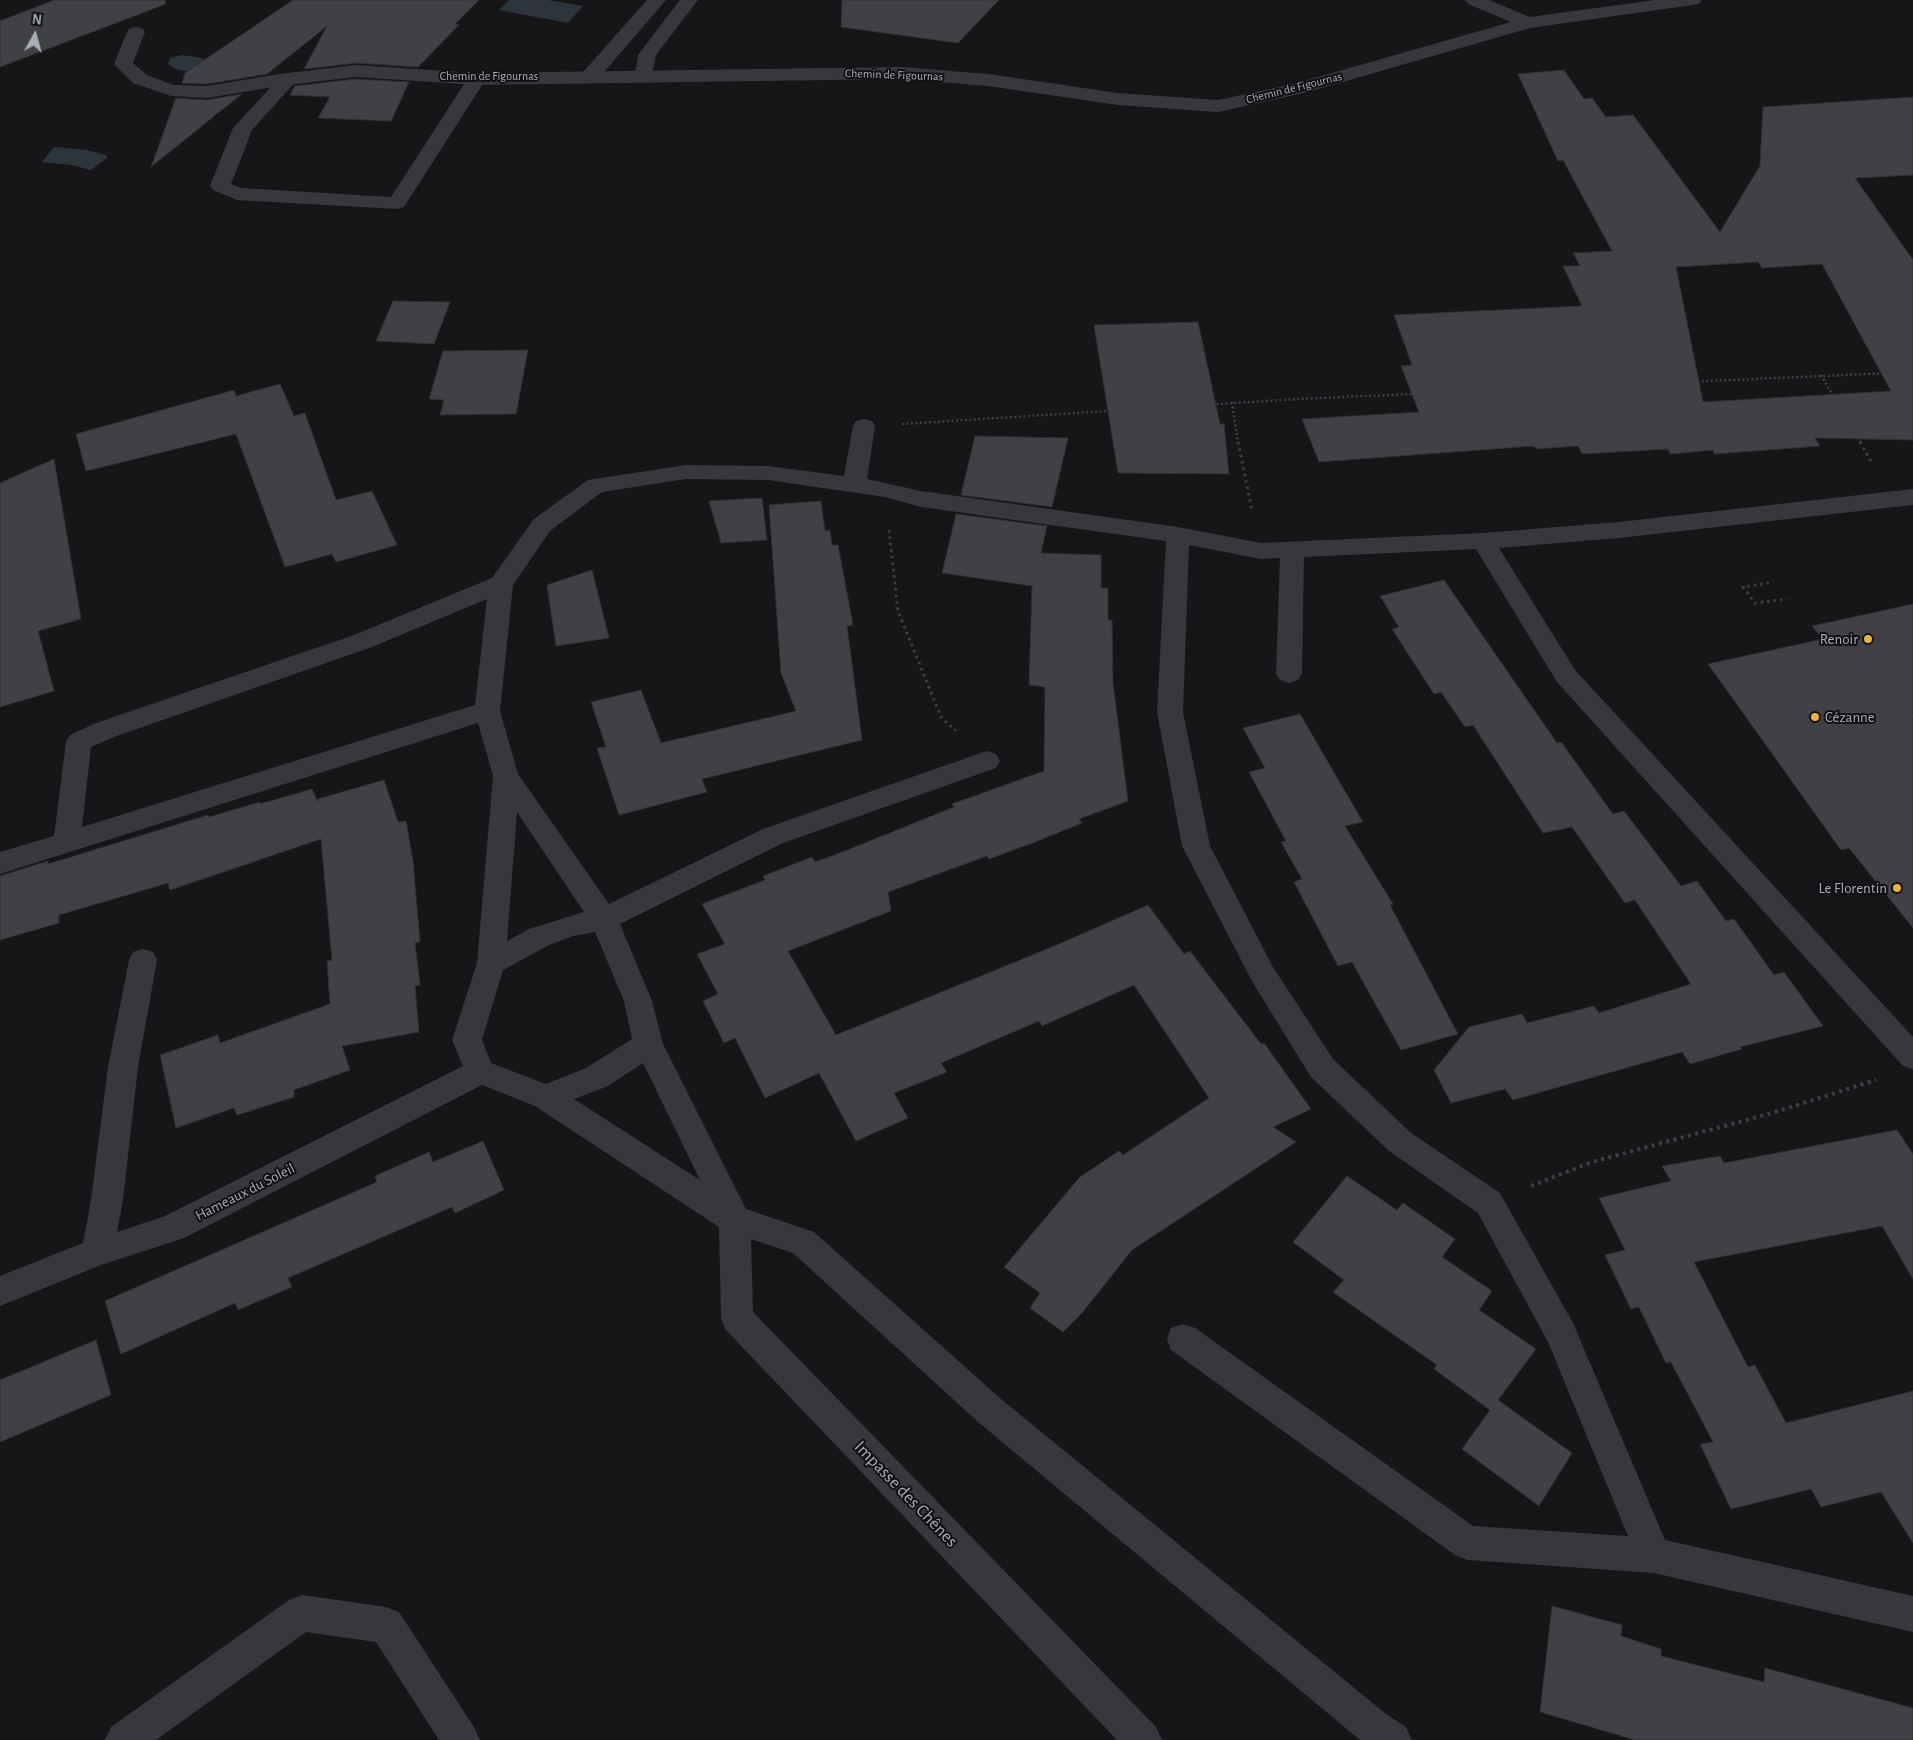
<!DOCTYPE html>
<meta charset="utf-8">
<style>
body{margin:0}
#map{position:relative;width:1913px;height:1740px;overflow:hidden;background:#161618;font-family:"Alegreya Sans",sans-serif}
canvas{display:block}
.north{position:absolute;left:10px;top:10px;width:50px;height:50px;-webkit-text-stroke:4px #111113;paint-order:stroke;rotate:7deg;font-size:14px;font-weight:700;line-height:20px;text-align:center;color:#a8adb8}
.north::after{content:'';display:block;margin:auto;width:18px;height:22px;background:#a8adb8;clip-path:polygon(50% 0,100% 100%,50% 72%,0 100%)}
</style>
<div id="map">
<canvas width="1913" height="1740"></canvas>
<div class="north">N</div>
</div>
<script>
const g = document.querySelector('canvas').getContext('2d');
g.lineJoin = 'round';
function fill(path, color) {
  g.fillStyle = color;
  g.fill(path, 'evenodd');
}
function shape(rows) {
  const path = new Path2D();
  for (const r of rows) {
    path.moveTo(r[0], r[1]);
    for (let i = 2; i < r.length; i += 2) path.lineTo(r[i], r[i + 1]);
  }
  return path;
}
function stroke(path, color, width, dash) {
  g.strokeStyle = color;
  g.lineWidth = width;
  g.lineCap = dash ? 'butt' : 'round';
  g.setLineDash(dash || []);
  g.stroke(path);
}
function drawText(font, color, halo, rows, align = 'center') {
  g.font = font + ' "Alegreya Sans",sans-serif';
  g.lineWidth = 4;
  g.setLineDash([]);
  g.textBaseline = 'middle';
  g.strokeStyle = halo;
  g.fillStyle = color;
  for (const [text, x, y, turn = 0] of rows) {
    g.save();
    g.translate(x, y);
    g.rotate((+turn || 0) * Math.PI / 180);
    g.textAlign = isNaN(turn) ? turn : align;
    if (halo) g.strokeText(text, 0, 0);
    g.fillText(text, 0, 0);
    g.restore();
  }
}
fill(shape([
 [509,0,548,0,583,6,568,23,499,10],
 [181,55,197,57,212,61,190,72,178,70,168,64,170,58],
 [54,147,87,150,106,155,107,158,91,170,71,165,42,162]
]), '#2c353c');
const building = shape([
 [54,0,165,0,166,4,0,67,0,21,54,0],
 [293,0,479,0,455,24,459,25,418,67,356,63,304,69,327,26,267,74,207,84,182,83,185,73,293,0],
 [842,0,999,0,958,43,841,27,842,0],
 [1564,70,1584,99,1592,98,1606,117,1633,115,1720,232,1760,166,1763,107,1913,97,1913,175,1855,178,1913,260,1913,440,1815,438,1820,446,1714,454,1713,450,1670,454,1668,449,1582,454,1578,446,1536,449,1534,446,1319,462,1302,419,1419,412,1401,366,1412,365,1394,315,1582,306,1563,266,1580,266,1573,253,1612,251,1563,160,1558,161,1518,74,1564,70],
 [1758,262,1762,268,1822,264,1891,391,1703,402,1676,267,1758,262],
 [356,79,409,82,391,121,318,118,330,97,290,95,295,86,356,79],
 [242,94,218,113,151,167,176,98,207,100,242,94],
 [393,301,450,302,434,344,376,341,393,301],
 [1198,322,1220,424,1224,424,1229,474,1118,473,1094,325,1198,322],
 [528,350,516,414,440,415,444,400,429,399,443,351,528,350],
 [280,384,294,416,305,413,336,500,372,491,397,545,336,562,332,554,285,567,236,434,86,471,76,434,234,390,236,396,280,384],
 [975,436,1068,438,1052,507,961,495,975,436],
 [54,459,81,619,38,631,54,691,0,707,0,483,54,459],
 [762,498,767,540,721,543,709,501,762,498],
 [821,501,825,531,830,530,832,545,838,545,853,625,847,626,862,740,702,779,707,792,619,815,597,748,606,747,591,702,641,690,661,743,796,711,781,673,769,505,821,501],
 [956,514,1047,526,1041,553,1101,555,1101,588,1108,588,1108,620,1112,620,1113,683,1128,801,1079,819,1082,823,1035,842,989,859,987,856,888,892,891,911,788,951,836,1035,1052,947,1148,905,1184,954,1190,951,1261,1044,1264,1043,1311,1109,1273,1127,1296,1142,1132,1250,1082,1313,1063,1332,1030,1308,1040,1293,1004,1267,1080,1177,1119,1151,1123,1155,1209,1098,1134,985,1042,1026,1039,1021,941,1063,947,1072,894,1093,908,1118,856,1141,819,1073,765,1098,735,1038,724,1043,703,1001,718,994,697,954,725,944,702,904,765,880,763,876,812,857,815,862,840,853,954,807,952,804,1044,771,1045,687,1029,685,1032,586,942,573,956,514],
 [592,570,609,638,556,646,547,585,592,570],
 [1444,580,1557,743,1561,742,1613,814,1624,811,1681,886,1697,881,1726,921,1734,919,1774,975,1784,972,1823,1026,1740,1047,1742,1049,1690,1064,1682,1052,1513,1100,1505,1089,1451,1103,1434,1070,1469,1027,1522,1014,1527,1023,1594,1006,1599,1013,1691,984,1635,900,1625,903,1572,827,1543,833,1473,725,1465,727,1441,692,1434,694,1392,629,1399,627,1380,596,1444,580],
 [1913,604,1913,928,1849,848,1841,850,1708,664,1823,639,1812,626,1913,604],
 [1300,714,1363,822,1345,826,1393,904,1390,905,1458,1034,1401,1050,1352,962,1338,966,1294,882,1302,879,1281,842,1286,841,1249,772,1265,768,1243,728,1300,714],
 [384,780,398,822,406,821,413,861,420,942,415,943,420,985,415,986,419,1032,342,1046,350,1070,294,1090,294,1097,237,1115,234,1108,176,1128,160,1055,218,1035,220,1043,330,1004,327,961,332,960,321,839,170,890,168,883,59,915,59,923,0,940,0,876,48,861,48,864,208,815,209,817,260,802,260,804,312,789,318,802,318,799,384,780],
 [1897,1130,1913,1154,1913,1279,1882,1226,1694,1262,1748,1367,1755,1365,1786,1423,1913,1391,1913,1543,1881,1492,1821,1507,1811,1489,1731,1509,1700,1444,1713,1442,1671,1362,1666,1363,1639,1307,1631,1309,1605,1255,1625,1250,1599,1198,1671,1181,1662,1166,1720,1156,1724,1163,1897,1130],
 [483,1141,504,1190,455,1213,452,1207,288,1278,292,1287,238,1310,235,1303,121,1354,105,1301,377,1182,375,1176,429,1152,433,1162,483,1141],
 [1347,1176,1397,1210,1403,1203,1455,1239,1442,1257,1492,1291,1479,1310,1536,1349,1498,1400,1572,1453,1539,1506,1462,1449,1490,1410,1434,1369,1437,1365,1333,1292,1344,1280,1293,1242,1347,1176],
 [96,1340,111,1395,0,1442,0,1380,96,1340],
 [1552,1606,1622,1625,1621,1636,1661,1649,1661,1656,1764,1682,1765,1668,1913,1708,1913,1740,1635,1740,1540,1712,1552,1606]
]);
fill(building, '#404145');
stroke(building, '#303034', 1);
stroke(shape([
 [1821,375,1861,443],
 [1232,402,1238,443],
 [902,424,1298,399,1913,372]
]), '#3d3f44', 2.5, [2, 2.5]);
stroke(shape([
 [1238,442,1252,510],
 [1860,442,1872,463],
 [889,530,898,611,941,717,956,731],
 [1769,583,1743,587,1755,603,1787,599],
 [1913,715,1907,716,1913,724]
]), '#3d3f44', 3, [2.5, 4]);
stroke(shape([
 [1531,1186,1592,1162,1772,1113,1876,1080]
]), '#3d3f44', 4, [3, 4.5]);
fill(shape([
 [647,0,666,0,598,79,584,79,582,75,584,71,647,0],
 [680,0,698,0,656,55,651,79,637,79,635,75,638,55,680,0],
 [289,73,296,75,298,79,252,130,231,184,241,188,391,197,470,75,477,73,484,75,486,79,404,207,397,209,237,200,213,190,210,186,233,128,282,75,289,73]
]), '#37383d');
fill(shape([
 [1465,0,1489,0,1530,17,1655,0,1702,0,1699,4,1693,5,1530,28,1308,92,1218,112,1118,105,988,86,902,79,477,85,356,77,279,86,207,98,171,96,133,83,114,64,127,32,130,28,136,27,142,28,145,32,133,63,147,75,173,85,207,86,279,74,356,65,477,73,902,67,988,74,1118,93,1218,100,1297,83,1511,22,1468,4,1465,0],
 [864,419,872,421,875,426,867,479,921,491,1178,527,1261,543,1483,533,1619,522,1913,489,1913,505,1619,538,1499,548,1575,670,1913,1037,1913,1069,1903,1066,1557,682,1476,549,1304,557,1302,674,1298,680,1289,683,1280,680,1276,674,1280,558,1261,559,1189,545,1183,712,1210,846,1273,967,1333,1059,1411,1133,1500,1193,1573,1323,1665,1540,1913,1596,1913,1632,1654,1573,1467,1560,1455,1555,1171,1350,1167,1339,1171,1328,1183,1324,1195,1328,1473,1526,1628,1536,1548,1342,1478,1213,1389,1151,1311,1077,1253,983,1182,846,1157,712,1166,541,921,507,885,497,768,480,686,479,602,492,550,531,513,585,500,711,518,774,609,904,763,829,978,754,987,751,996,754,1000,761,996,768,783,843,620,924,652,1001,663,1044,746,1209,814,1232,1001,1399,1386,1714,1406,1727,1412,1740,1360,1740,977,1421,793,1253,751,1239,753,1312,1156,1727,1162,1740,1117,1740,725,1329,721,1318,719,1227,535,1106,482,1085,184,1238,101,1265,0,1306,0,1276,83,1243,91,1200,108,1067,129,960,133,952,143,949,153,952,157,960,138,1067,123,1200,117,1232,165,1216,463,1066,452,1040,477,963,493,776,478,723,0,874,0,852,54,836,66,742,70,735,96,723,354,635,492,578,534,519,588,480,686,465,768,466,844,476,853,426,856,421,864,419],
 [487,599,475,705,82,827,91,747,114,737,372,647,487,599],
 [517,812,584,912,529,929,507,941,517,812],
 [595,932,624,1001,632,1039,586,1068,546,1084,491,1063,482,1040,503,970,549,945,573,936,595,932],
 [643,1063,700,1180,574,1099,608,1086,643,1063],
 [302,1595,386,1607,399,1612,474,1727,480,1740,439,1740,376,1642,306,1632,156,1740,105,1740,111,1727,289,1600,302,1595]
]), '#37383d');
for (const [x, y, r, color] of [
 [1868,639,5,"#f2b134"],
 [1815,717,5,"#f2b134"],
 [1897,888,5,"#f2b134"]
]) {
  const dot = new Path2D();
  dot.arc(x, y, r, 0, 2 * Math.PI);
  g.fillStyle = color;
  g.fill(dot);
  stroke(dot, '#111113', 2);
}
drawText('12px', '#a8adb8', '#111113', [
 ["Chemin de Figournas",894,75,2],
 ["Chemin de Figournas",489,76],
 ["Chemin de Figournas",1294,88,-14]
]);
drawText('15px', '#a8adb8', '#111113', [
 ["Renoir",1858,639],
 ["Cézanne",1825,717,"left"],
 ["Le Florentin",1887,888]
], 'right');
drawText('15px', '#a8adb8', '#111113', [
 ["Hameaux du Soleil",245,1192,-27]
]);
drawText('18px', '#a8adb8', '#111113', [
 ["Impasse des Chênes",906,1494,46]
]);
</script>
